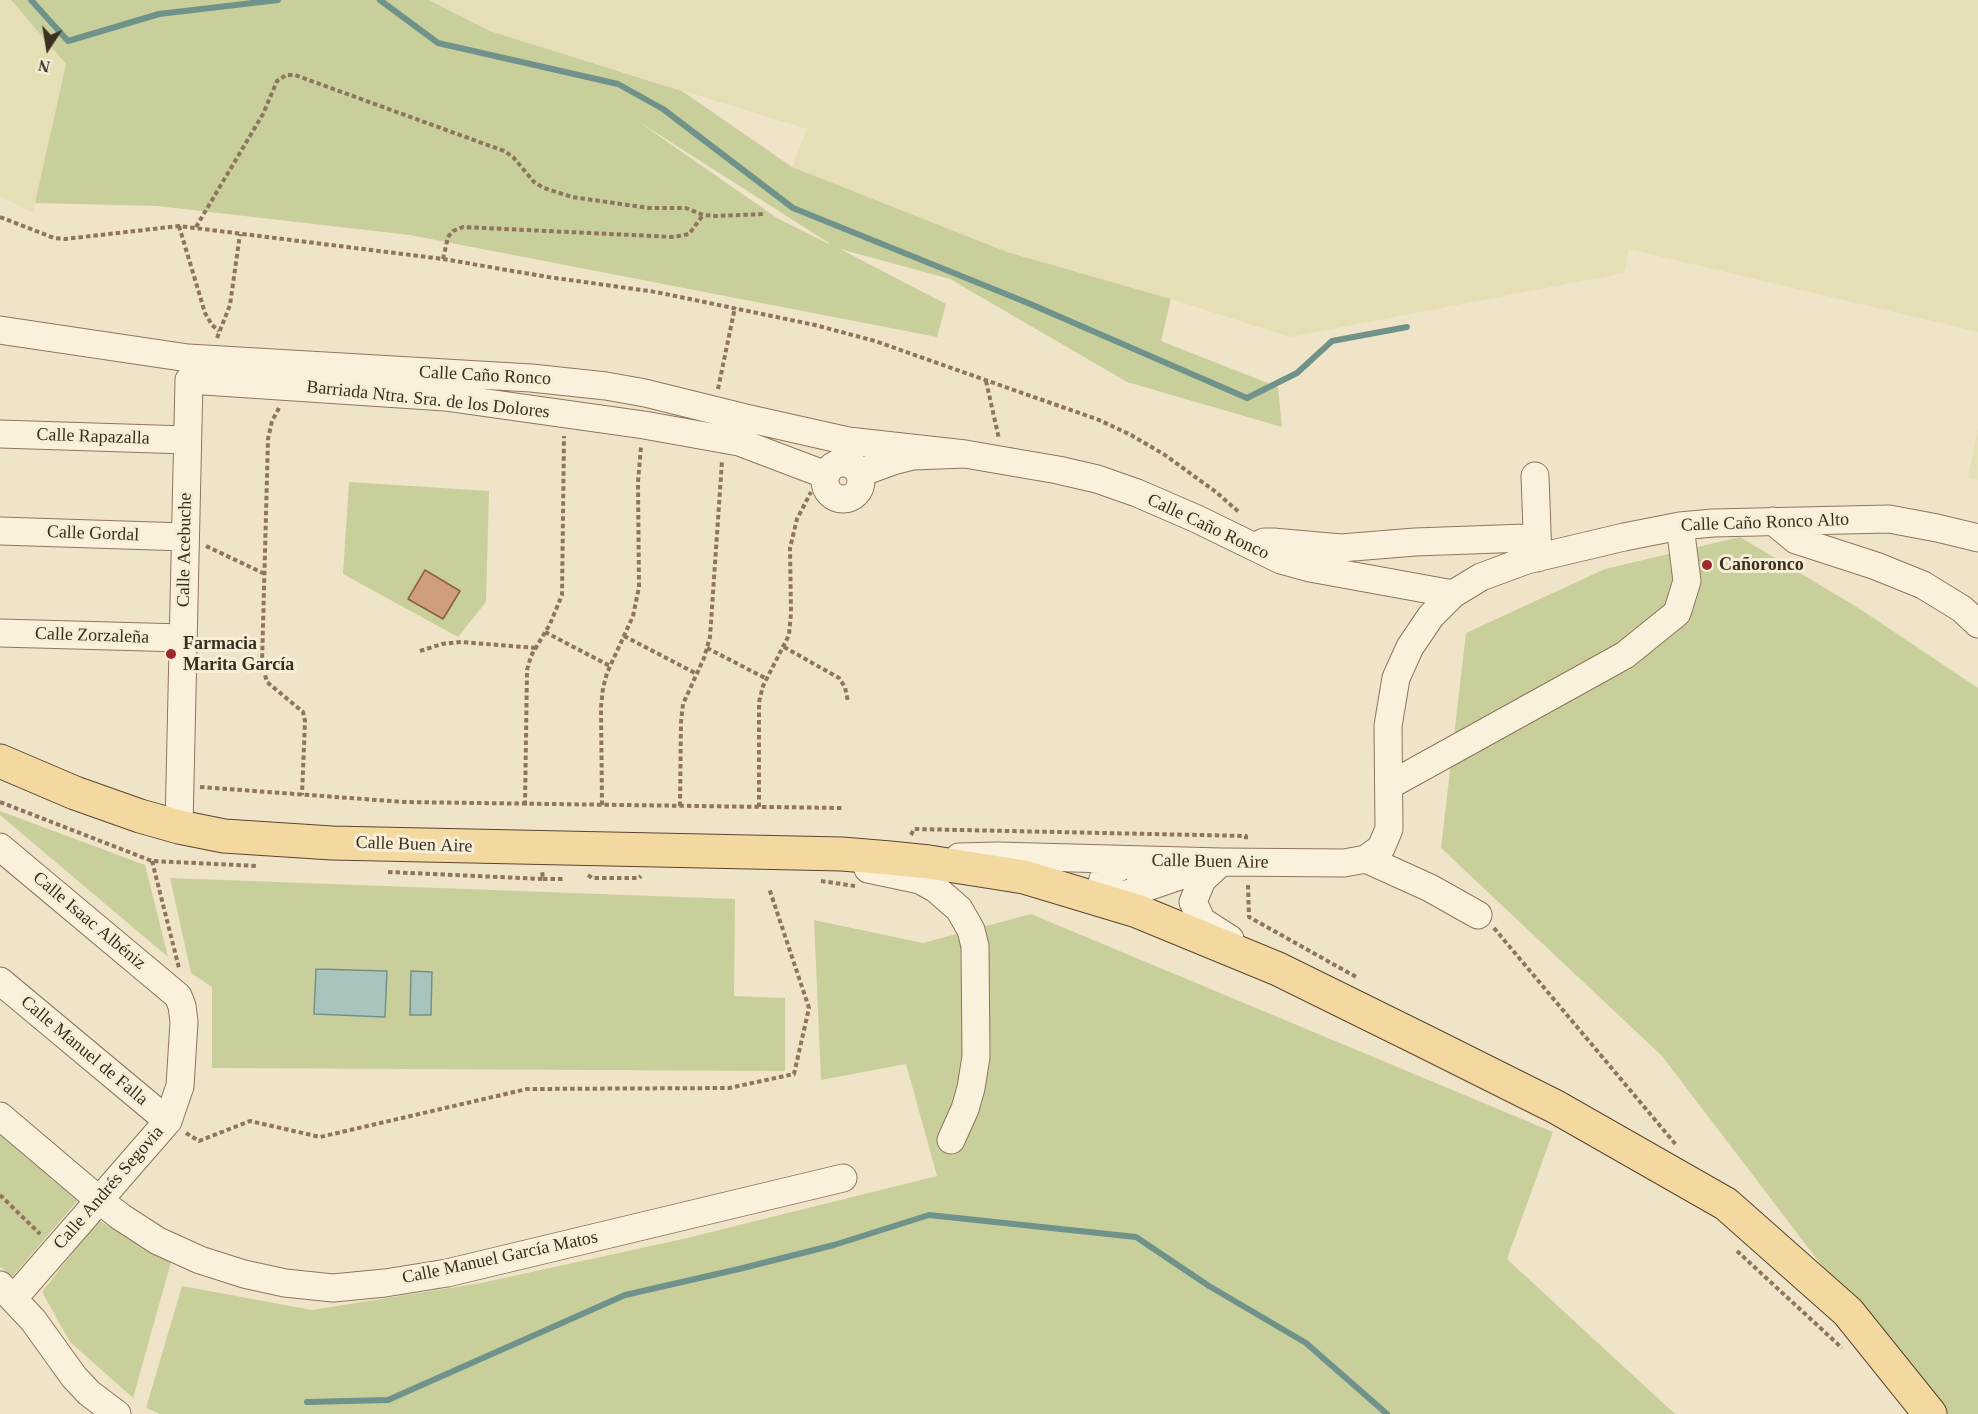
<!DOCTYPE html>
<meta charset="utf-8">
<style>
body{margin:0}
#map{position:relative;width:1978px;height:1414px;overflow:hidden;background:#f0e4c8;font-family:Georgia,serif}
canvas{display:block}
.north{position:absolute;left:18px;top:18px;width:60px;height:60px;-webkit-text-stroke:4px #f7eed8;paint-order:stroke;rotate:192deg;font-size:16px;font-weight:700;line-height:24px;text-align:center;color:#3d2e20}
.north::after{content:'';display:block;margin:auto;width:21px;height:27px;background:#3d2e20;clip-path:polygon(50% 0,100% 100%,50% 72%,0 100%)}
</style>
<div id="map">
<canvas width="1978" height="1414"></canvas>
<div class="north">N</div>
</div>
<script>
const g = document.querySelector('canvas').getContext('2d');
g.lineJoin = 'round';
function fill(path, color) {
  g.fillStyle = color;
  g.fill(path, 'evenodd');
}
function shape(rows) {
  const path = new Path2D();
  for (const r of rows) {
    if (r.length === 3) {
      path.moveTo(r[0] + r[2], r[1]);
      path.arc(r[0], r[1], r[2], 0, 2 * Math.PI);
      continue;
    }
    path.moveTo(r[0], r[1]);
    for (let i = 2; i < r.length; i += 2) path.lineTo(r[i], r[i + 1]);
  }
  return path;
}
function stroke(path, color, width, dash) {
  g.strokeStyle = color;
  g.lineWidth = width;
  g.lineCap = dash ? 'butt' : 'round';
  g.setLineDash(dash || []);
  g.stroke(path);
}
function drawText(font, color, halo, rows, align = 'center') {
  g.font = font + ' Georgia,serif';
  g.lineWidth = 6;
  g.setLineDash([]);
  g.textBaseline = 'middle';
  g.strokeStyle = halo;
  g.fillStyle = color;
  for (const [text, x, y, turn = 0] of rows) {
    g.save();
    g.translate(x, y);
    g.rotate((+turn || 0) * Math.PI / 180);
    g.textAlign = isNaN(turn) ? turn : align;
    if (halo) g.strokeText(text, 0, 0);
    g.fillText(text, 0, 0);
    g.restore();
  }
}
fill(shape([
 [0,0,11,0,66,64,33,213,0,196],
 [429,0,1978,0,1978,332,1629,249,1624,273,1290,337,1171,299,1007,252,792,167,807,129,490,31],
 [1978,429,1978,480,1968,477]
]), '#e6deb5');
fill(shape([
 [11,0,429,0,490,31,682,91,792,167,1007,252,1171,299,1161,341,1278,387,1282,427,1127,382,950,279,840,249,946,304,937,337,410,235,157,206,35,203,66,64],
 [636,120,829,243,829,244,777,218],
 [349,482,489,491,486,602,458,637,343,574],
 [1740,537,1860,609,1978,688,1978,1414,1935,1414,1662,1056,1441,848,1466,633,1605,569],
 [0,811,145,865,168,957,0,815],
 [170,878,735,899,734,996,785,998,785,1071,212,1068,212,987,191,973],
 [1031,914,1553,1132,1507,1259,1675,1414,160,1414,146,1408,182,1286,312,1310,481,1283,683,1239,937,1176,906,1064,821,1080,814,920,923,943],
 [0,1133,79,1199,12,1277,0,1267],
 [98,1220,171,1262,133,1398,70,1342,42,1292]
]), '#c9cf9b');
const water = shape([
 [316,969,387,971,385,1017,314,1014,316,969],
 [411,971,432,972,431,1015,410,1015,411,971]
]);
fill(water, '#a9c4bc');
stroke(water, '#6f938a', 1.5);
stroke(shape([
 [31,0,68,41,159,14,278,0],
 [380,0,438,43,618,84,663,109,793,208,1028,303,1247,398,1297,373,1332,341,1407,327],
 [307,1402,388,1400,625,1295,739,1269,834,1245,929,1215,1136,1237,1209,1286,1306,1343,1387,1414]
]), '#6f938a', 6);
const building = shape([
 [425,570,460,591,443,619,408,599,425,570]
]);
fill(building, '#cf9f7d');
stroke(building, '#8d5f41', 1.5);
const minor = shape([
 [0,330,188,358,531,378,606,386,645,393,746,418,848,441,965,454],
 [0,434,187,440],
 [843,481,18],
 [860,473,893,461,913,456,965,454,1058,470,1097,479,1137,493,1197,519,1281,560,1310,568,1453,594],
 [1535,476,1538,558],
 [1773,521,1796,540,1876,566,1923,585,1962,609,1978,624],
 [0,531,185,537],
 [1256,546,1264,542,1273,542,1341,548,1415,542,1526,538],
 [0,633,183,638],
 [1390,785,1625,655,1677,613,1687,581,1680,526],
 [179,827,189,380,445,397,644,425,739,442,826,475],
 [0,847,178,996,182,1006,184,1022,180,1086,168,1121,14,1298],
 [959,857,998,856,1221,862,1344,863,1366,859,1381,848,1389,829,1388,726,1396,678,1410,647,1431,616,1453,594,1481,577,1527,560,1624,537,1680,526,1713,523,1889,519,1937,528,1978,538],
 [1366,859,1430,888,1478,915],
 [1220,863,1202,880,1193,902,1202,921,1230,939],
 [868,869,920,880,936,889,959,909,971,930,975,946,976,1057,971,1088,965,1109,951,1140],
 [1140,889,1141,874,1133,860,1111,872,1103,879,1098,900,1121,896,1203,868],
 [0,981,168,1121],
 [0,1116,99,1200,121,1217,158,1241,200,1260,244,1274,285,1283,333,1288,385,1283,447,1273,843,1178],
 [0,1285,33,1320,74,1377,89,1393,117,1414]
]);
const major = shape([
 [0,761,75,793,140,816,179,827,224,836,332,843,842,854,890,858,929,862,1024,877,1137,911,1278,969,1424,1041,1556,1107,1726,1204,1848,1312,1930,1414]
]);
stroke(minor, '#8d765c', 29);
stroke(major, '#5b4430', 35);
stroke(shape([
 [0,217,54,238,65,239,179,226,443,259,548,277,656,292,815,325,875,341,1099,420,1131,435,1165,455,1216,492,1240,513],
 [179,226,205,313,212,325,219,331],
 [196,227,263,114,277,81,286,75,295,75,504,151,513,157,534,182,544,188,572,197,649,208,686,208,703,215,715,216,765,214],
 [443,259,448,237,453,231,463,227,674,237,689,234,703,215],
 [217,338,230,305,240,234],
 [986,381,999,439],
 [718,389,735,307],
 [279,408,272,421,268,439,262,664,267,682,303,712,305,721,302,795],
 [206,546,265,574],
 [545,632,610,666],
 [624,636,697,674],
 [784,647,839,678,845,687,848,702],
 [707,648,767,679],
 [420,651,442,644,461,642,536,648],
 [200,787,404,802,843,808],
 [0,802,152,861,258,866],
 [525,805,527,670,531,656,550,624,562,595,564,436],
 [602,805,601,707,603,688,607,673,633,616,639,587,638,482,641,447],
 [680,806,681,722,683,704,704,658,710,637,722,461],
 [759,807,759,702,763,686,789,635,791,613,790,548,797,519,811,492],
 [911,835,914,829,1246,836,1246,841],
 [152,861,179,968],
 [388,872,543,879,542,870],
 [588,875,592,878,639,878,641,876],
 [543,879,564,879],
 [821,881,855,886],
 [1248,885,1249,917,1358,978],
 [1494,928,1677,1146],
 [186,1133,199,1141,250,1121,320,1137,527,1089,729,1088,794,1074,809,1008,769,888],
 [0,1195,40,1234],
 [1737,1251,1842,1348]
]), '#8d765c', 4, [4.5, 3]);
stroke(minor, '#faf1dc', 27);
stroke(major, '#f3d9a0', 33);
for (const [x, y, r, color] of [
 [1707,565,6,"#9e2a2b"],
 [171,654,6,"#9e2a2b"]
]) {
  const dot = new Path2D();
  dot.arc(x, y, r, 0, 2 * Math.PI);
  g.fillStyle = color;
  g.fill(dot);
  stroke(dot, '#f7eed8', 2);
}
drawText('18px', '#3d2e20', '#f7eed8', [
 ["Calle Caño Ronco",485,376,3],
 ["Barriada Ntra. Sra. de los Dolores",428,400,6],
 ["Calle Rapazalla",93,437,2],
 ["Calle Caño Ronco Alto",1765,523,-2],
 ["Calle Caño Ronco",1208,527,25],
 ["Calle Gordal",93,534,2],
 ["Calle Acebuche",185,550,-89],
 ["Calle Zorzaleña",92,636,2],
 ["Calle Buen Aire",414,845,2],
 ["Calle Buen Aire",1210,862,1],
 ["Calle Isaac Albéniz",89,921,40],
 ["Calle Manuel de Falla",84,1051,40],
 ["Calle Andrés Segovia",109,1188,-49],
 ["Calle Manuel García Matos",500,1258,-12]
]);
drawText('bold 18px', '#3d2e20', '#f7eed8', [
 ["Cañoronco",1719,565],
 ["Farmacia",183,644],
 ["Marita García",183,665]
], 'left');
</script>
